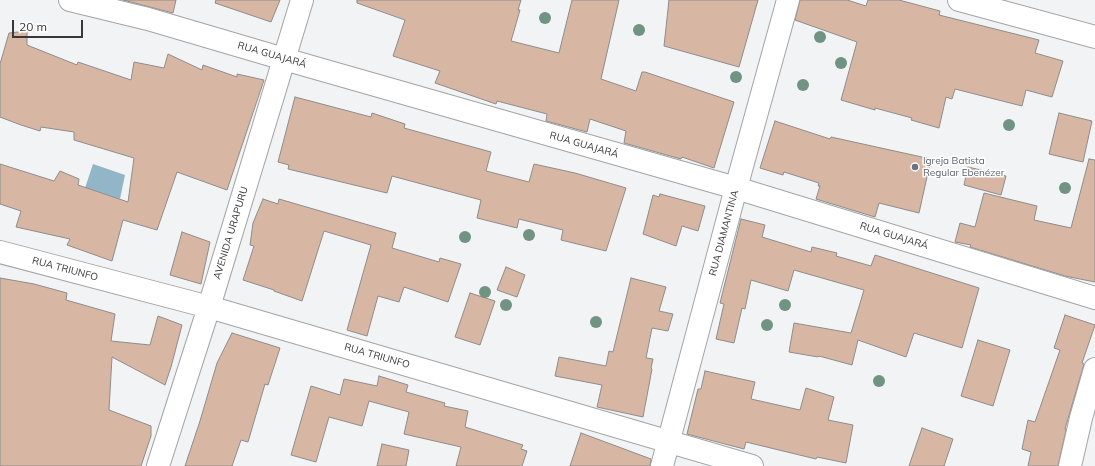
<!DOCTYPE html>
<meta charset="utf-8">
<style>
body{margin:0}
#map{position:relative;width:1095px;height:466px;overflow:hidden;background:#f2f3f4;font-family:Mulish,sans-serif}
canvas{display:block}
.scale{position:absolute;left:12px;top:20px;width:71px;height:18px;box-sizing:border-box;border:2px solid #383839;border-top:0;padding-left:5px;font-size:12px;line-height:14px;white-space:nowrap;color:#383839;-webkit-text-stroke:3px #fff;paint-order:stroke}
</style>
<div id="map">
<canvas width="1095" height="466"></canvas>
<div class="scale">20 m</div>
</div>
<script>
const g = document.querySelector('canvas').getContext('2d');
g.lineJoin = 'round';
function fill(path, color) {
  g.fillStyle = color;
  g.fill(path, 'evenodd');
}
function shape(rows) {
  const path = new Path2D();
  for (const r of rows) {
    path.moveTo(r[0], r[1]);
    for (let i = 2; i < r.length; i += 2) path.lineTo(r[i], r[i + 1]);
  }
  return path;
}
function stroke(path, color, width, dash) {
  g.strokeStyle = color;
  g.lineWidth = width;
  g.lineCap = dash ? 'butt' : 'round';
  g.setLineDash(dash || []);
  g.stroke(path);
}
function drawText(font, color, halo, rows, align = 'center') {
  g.font = font + ' Mulish,sans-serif';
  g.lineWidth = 3;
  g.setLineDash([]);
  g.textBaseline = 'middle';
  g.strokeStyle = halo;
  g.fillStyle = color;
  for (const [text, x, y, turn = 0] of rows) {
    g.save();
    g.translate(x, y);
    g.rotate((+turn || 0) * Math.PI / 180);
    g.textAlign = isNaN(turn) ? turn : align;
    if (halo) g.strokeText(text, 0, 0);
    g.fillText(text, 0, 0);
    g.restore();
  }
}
fill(shape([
 [93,164,125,175,120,199,85,188]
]), '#92b6c7');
const building = shape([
 [123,0,176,0,173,13,123,0],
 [216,0,280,0,271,22,215,3,216,0],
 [357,0,521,0,518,10,520,10,511,41,559,53,572,0,619,0,601,79,636,91,642,72,645,72,734,102,714,168,682,157,681,159,624,143,626,131,590,119,587,132,546,121,547,114,497,101,496,104,435,83,440,71,393,56,405,20,357,3,357,0],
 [669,0,758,0,739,67,664,46,669,0],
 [800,0,847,0,866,6,868,0,899,0,940,11,939,15,1039,40,1035,53,1063,61,1052,97,1026,90,1022,106,955,89,952,99,946,97,939,128,911,120,912,118,875,108,875,110,841,100,857,42,795,20,800,0],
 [27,31,27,45,77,65,78,62,131,80,134,62,164,68,168,54,202,70,203,65,237,77,237,74,264,80,227,190,177,172,157,230,123,220,112,261,67,245,70,239,16,227,21,211,0,204,0,164,54,181,60,171,79,179,78,185,128,202,134,158,74,140,74,132,41,127,40,131,21,125,0,117,0,64,9,33,27,31],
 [295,97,371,117,372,113,405,124,404,128,491,152,486,171,529,182,534,164,575,173,626,188,606,251,561,240,563,230,519,219,517,228,477,218,481,200,392,176,387,193,288,169,289,165,278,162,295,97],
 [1059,113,1092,121,1083,162,1049,154,1059,113],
 [775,121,830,139,831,137,931,159,919,213,879,203,875,217,816,199,820,186,818,186,819,183,784,172,783,175,760,168,775,121],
 [1089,159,1095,160,1095,282,1065,276,970,247,971,245,955,242,960,223,975,227,984,193,1037,206,1034,220,1071,228,1089,159],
 [968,167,1006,176,1001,195,964,185,968,167],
 [660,194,705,206,698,231,682,226,676,246,643,234,653,195,659,197,660,194],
 [263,199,278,204,279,199,396,233,392,248,439,262,440,258,461,264,448,302,404,287,399,302,378,296,367,336,347,330,371,245,324,231,302,301,274,291,274,290,243,280,254,246,250,245,253,223,263,199],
 [741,219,765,225,762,237,811,252,812,247,837,253,836,256,871,266,875,255,979,288,962,348,914,333,906,357,858,340,852,365,819,356,818,357,789,352,794,323,851,333,864,290,794,270,788,291,751,280,745,309,742,308,734,343,716,339,724,304,720,303,741,219],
 [182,232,210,242,201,284,170,275,182,232],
 [506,267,525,275,517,297,497,290,506,267],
 [0,278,34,284,67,293,66,300,115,314,111,341,150,345,158,316,182,325,171,367,165,385,112,357,109,410,151,426,151,436,141,466,0,466,0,278],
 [631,278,666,287,659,311,673,314,668,331,652,328,646,358,653,359,651,368,652,369,643,417,597,407,602,385,555,376,559,357,606,366,609,351,613,352,631,278],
 [470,293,495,301,480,345,455,337,470,293],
 [1065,315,1095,325,1082,363,1084,364,1065,429,1066,430,1058,466,1028,466,1031,452,1022,449,1028,420,1035,422,1060,350,1054,348,1065,315],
 [232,333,280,348,268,385,265,384,248,442,241,440,232,466,185,466,200,421,217,363,232,333],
 [978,340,1010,350,993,406,961,396,978,340],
 [705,371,755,382,751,399,800,410,806,388,834,397,828,420,853,425,846,463,817,457,816,459,746,442,744,449,687,434,698,389,701,389,705,371],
 [379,376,408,385,406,392,445,403,444,406,468,411,465,427,523,445,521,449,527,451,522,466,456,466,461,447,404,434,409,412,369,401,362,426,329,417,316,462,291,455,311,386,340,395,344,379,377,386,379,376],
 [922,428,953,439,944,466,909,466,922,428],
 [581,433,651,459,650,466,570,466,581,433],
 [382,444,409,450,406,466,377,466,382,444]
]);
fill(building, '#d8b6a4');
stroke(building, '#8d8c8b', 1);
const street = shape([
 [70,0,148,19,284,59,736,188,1095,298],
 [959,0,1095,37],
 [0,252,209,307,752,466],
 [158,466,209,307,302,0],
 [662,466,736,188,788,0],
 [1070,466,1081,418,1095,369]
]);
stroke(street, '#a3a4a6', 24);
stroke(street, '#fff', 22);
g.fillStyle = '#719384';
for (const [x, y] of [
 [545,18],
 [639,30],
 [820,37],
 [841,63],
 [736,77],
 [803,85],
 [1009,125],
 [1065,188],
 [529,235],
 [465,237],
 [485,292],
 [506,305],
 [785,305],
 [596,322],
 [767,325],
 [879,381]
]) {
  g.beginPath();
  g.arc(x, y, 6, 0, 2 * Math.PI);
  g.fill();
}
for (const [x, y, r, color] of [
 [915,167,4,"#6b7280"]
]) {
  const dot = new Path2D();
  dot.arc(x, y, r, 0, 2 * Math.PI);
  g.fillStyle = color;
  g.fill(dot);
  stroke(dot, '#fff', 1.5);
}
drawText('10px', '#383839', '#fff', [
 ["RUA GUAJARÁ",272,55,16],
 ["RUA GUAJARÁ",584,145,16],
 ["AVENIDA URAPURU",231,233,-73],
 ["RUA DIAMANTINA",724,233,-75],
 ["RUA GUAJARÁ",894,236,17],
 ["RUA TRIUNFO",65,269,15],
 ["RUA TRIUNFO",377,356,16]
]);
drawText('10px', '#5b616d', '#fff', [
 ["Igreja Batista",923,161],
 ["Regular Ebenézer",923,173]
], 'left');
</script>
